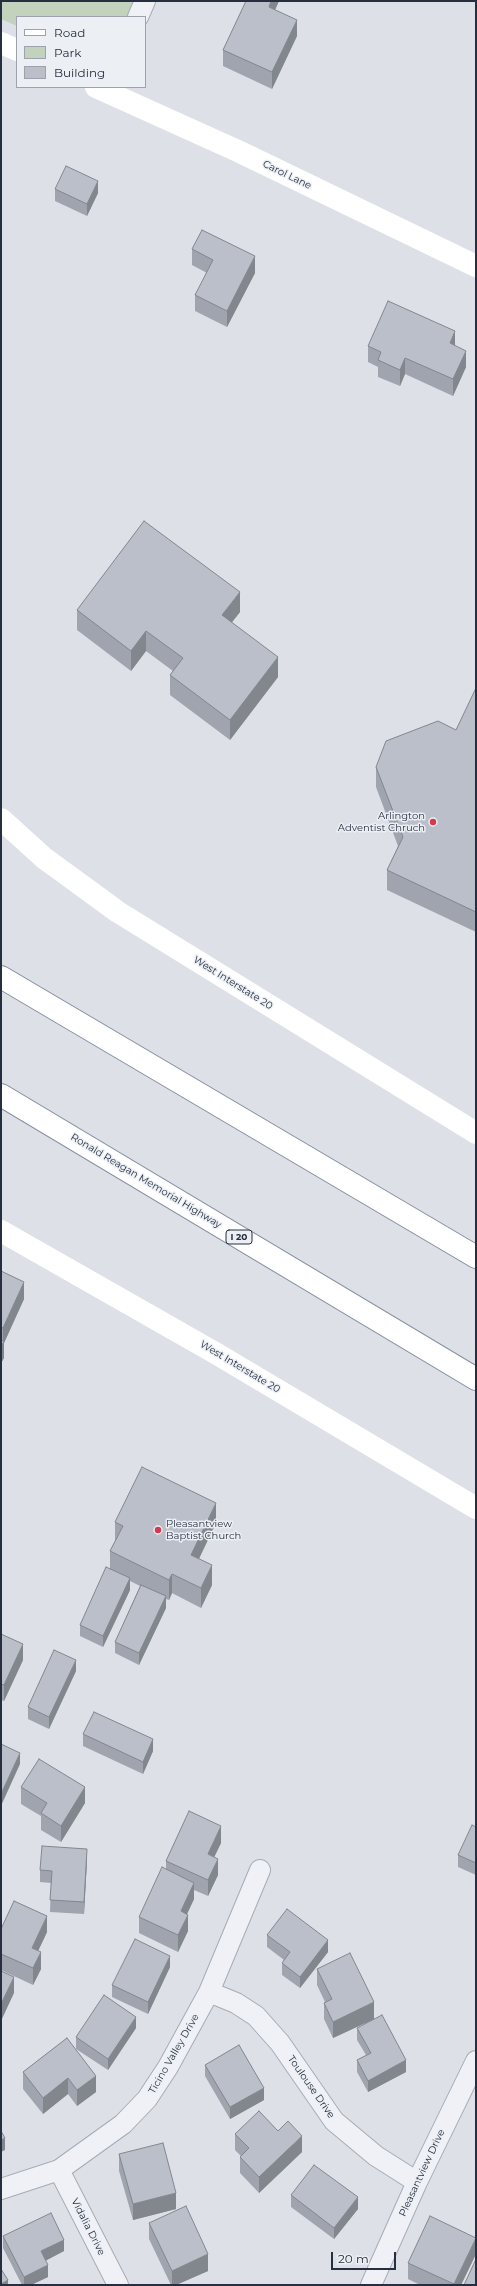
<!DOCTYPE html>
<style>
body{margin:0}
#map{position:relative;width:477px;height:2286px;overflow:hidden;background:#dde1e7;font-family:Montserrat,sans-serif}
canvas{display:block}
.frame{position:absolute;inset:0;border:2px solid #262e3f;pointer-events:none}
.legend{position:absolute;left:16px;top:16px;width:130px;height:72px;box-sizing:border-box;background:#ecf0f5;border:1px solid #9da2ac;margin:0;padding:5px 7px;list-style:none;font-size:12px;color:#262e3f}
.legend li{display:flex;align-items:center;gap:8px;height:20px}
.legend b{width:20px;border:1px solid #9da2ac}
.scale{position:absolute;left:331px;top:2252px;width:65px;height:18px;box-sizing:border-box;border:2px solid #262e3f;border-top:0;padding-left:5px;font-size:12px;line-height:14px;white-space:nowrap;color:#262e3f;-webkit-text-stroke:3px #ecf0f5;paint-order:stroke}
</style>
<div id="map">
<canvas width="477" height="2286"></canvas>
<div class="frame"></div>
<ul class="legend">
<li><b style="height:5px;background:#fff"></b>Road</li>
<li><b style="height:11px;background:#c2d2bd"></b>Park</li>
<li><b style="height:11px;background:#babfca"></b>Building</li>
</ul>
<div class="scale">20 m</div>
</div>
<script>
const g = document.querySelector('canvas').getContext('2d');
g.lineJoin = 'round';
function fill(path, color) {
  g.fillStyle = color;
  g.fill(path, 'evenodd');
}
function shape(rows) {
  const path = new Path2D();
  for (const r of rows) {
    path.moveTo(r[0], r[1]);
    for (let i = 2; i < r.length; i += 2) path.lineTo(r[i], r[i + 1]);
  }
  return path;
}
function stroke(path, color, width, dash) {
  g.strokeStyle = color;
  g.lineWidth = width;
  g.lineCap = dash ? 'butt' : 'round';
  g.setLineDash(dash || []);
  g.stroke(path);
}
function drawText(font, color, halo, rows, align = 'center') {
  g.font = font + ' Montserrat,sans-serif';
  g.lineWidth = 3;
  g.setLineDash([]);
  g.textBaseline = 'middle';
  g.strokeStyle = halo;
  g.fillStyle = color;
  for (const [text, x, y, turn = 0] of rows) {
    g.save();
    g.translate(x, y);
    g.rotate((+turn || 0) * Math.PI / 180);
    g.textAlign = isNaN(turn) ? turn : align;
    if (halo) g.strokeText(text, 0, 0);
    g.fillText(text, 0, 0);
    g.restore();
  }
}
fill(shape([
 [1,1,135,1,128,17,17,17,17,26,1,19]
]), '#c2d2bd');
const street = shape([
 [138,17,145,1],
 [209,1992,236,2003,256,2016,280,2043,334,2121,376,2156,417,2182],
 [59,2170,118,2285],
 [1,2189,59,2170,123,2124,147,2099,168,2067,209,1992,260,1870],
 [371,2285,417,2182,476,2061]
]);
const highway = shape([
 [1,977,476,1257],
 [1,1095,476,1379]
]);
stroke(street, '#a6abb5', 22);
stroke(highway, '#838d9f', 24);
stroke(street, '#eff1f6', 20);
stroke(shape([
 [1,43,17,50],
 [96,87,240,152,476,266],
 [1,819,44,858,118,912,476,1133],
 [1,1231,217,1354,476,1508]
]), '#fff', 22);
stroke(highway, '#fff', 22);
fill(shape([
 [279,1,275,10,297,36,272,89,223,66,223,50],
 [55,189,98,193,87,216,55,201],
 [192,249,255,273,227,327,195,311,195,295,207,273,192,265],
 [455,345,466,367,453,396,405,374,400,386,378,377,378,367,368,362,368,346],
 [77,610,240,612,232,622,278,677,230,740,170,695,170,675,173,671,146,651,131,671,77,630],
 [476,690,476,932,387,890,387,870,398,846,376,787,376,767,456,730],
 [1,1271,24,1299,4,1343,4,1358,1,1363],
 [115,1522,216,1523,199,1559,212,1585,201,1608,172,1593,169,1600,166,1599,166,1608,139,1665,115,1653,115,1642,140,1586,130,1581,130,1590,103,1647,80,1636,80,1625,110,1569,110,1551,115,1541],
 [1,1634,23,1660,4,1701,1,1700],
 [76,1671,49,1729,28,1719,28,1707],
 [83,1734,153,1751,143,1774,83,1746],
 [21,1787,85,1803,61,1842,41,1830,41,1816,21,1804],
 [476,1827,476,1875,458,1867,458,1855],
 [221,1843,214,1857,218,1875,208,1896,194,1890,194,1899,187,1914,188,1931,178,1952,139,1933,139,1917,166,1869,166,1861],
 [87,1860,84,1914,50,1912,51,1883,40,1882,40,1870],
 [1,1929,47,1932,38,1951,41,1969,33,1985,1,1970],
 [267,1935,328,1952,300,1988,282,1975,282,1963,284,1960,267,1947],
 [170,1967,148,2014,112,1997,112,1985],
 [317,1969,374,2019,333,2038,324,2019,324,2003,325,2002,317,1985],
 [136,2028,108,2070,76,2049,76,2037],
 [357,2028,406,2072,368,2092,357,2072,357,2060,366,2055,357,2040],
 [67,2038,96,2092,77,2106,68,2094,43,2114,23,2089,23,2072],
 [205,2065,264,2100,230,2119,205,2076],
 [278,2131,302,2152,259,2193,240,2173,240,2157,241,2156,235,2150,235,2134],
 [119,2154,176,2209,133,2220,119,2171],
 [291,2195,358,2209,334,2239,291,2207],
 [149,2223,208,2271,176,2285,171,2285,149,2239],
 [3,2236,64,2251,45,2261,48,2277,31,2285,22,2285,3,2248],
 [476,2254,461,2285,420,2285,408,2279,408,2263]
]), '#a0a4ae');
fill(shape([
 [271,1,279,1,269,23,269,7],
 [297,20,297,36,272,89,272,72],
 [98,181,98,193,87,216,87,204],
 [255,256,255,273,227,327,227,311],
 [455,331,455,347,450,343],
 [466,351,466,367,453,396,453,379],
 [405,358,405,374,400,386,400,370],
 [240,592,240,612,222,635,222,615],
 [146,631,146,651,131,671,131,651],
 [278,657,278,677,230,740,230,720],
 [24,1282,24,1299,4,1343,4,1358,1,1363,1,1347,3,1343,3,1328],
 [216,1503,216,1523,191,1575,191,1555],
 [212,1565,212,1585,201,1608,201,1588],
 [172,1574,172,1593,169,1600,169,1580],
 [130,1578,130,1590,103,1647,103,1636],
 [166,1596,166,1608,139,1665,139,1653],
 [23,1644,23,1660,4,1701,4,1685],
 [76,1660,76,1671,49,1729,49,1717],
 [153,1739,153,1751,143,1774,143,1762],
 [20,1753,20,1764,1,1806,1,1794],
 [85,1787,85,1803,61,1842,61,1826],
 [221,1826,221,1843,208,1870,208,1854],
 [87,1849,87,1860,84,1914,84,1902],
 [218,1859,218,1875,208,1896,208,1880],
 [194,1883,194,1899,181,1927,181,1911],
 [188,1915,188,1931,178,1952,178,1935],
 [47,1916,47,1932,32,1964,32,1948],
 [328,1940,328,1952,300,1988,300,1977],
 [41,1952,41,1969,33,1985,33,1968],
 [170,1956,170,1967,148,2014,148,2002],
 [14,1977,14,1993,1,2021,1,2004],
 [374,2002,374,2019,333,2038,333,2022],
 [136,2017,136,2028,108,2070,108,2059],
 [406,2060,406,2072,368,2092,368,2081],
 [96,2076,96,2092,77,2106,77,2090],
 [68,2078,68,2094,43,2114,43,2098],
 [264,2088,264,2100,230,2119,230,2107],
 [302,2136,302,2152,259,2193,259,2177],
 [5,2138,5,2150,1,2152,1,2140],
 [176,2193,176,2209,133,2220,133,2204],
 [358,2197,358,2209,334,2239,334,2228],
 [476,2238,476,2254,461,2285,454,2285],
 [64,2240,64,2251,41,2263,41,2251],
 [208,2254,208,2271,176,2285,172,2285,172,2271],
 [48,2265,48,2277,31,2285,24,2285,24,2277],
 [8,2280,8,2285,1,2285,1,2284]
]), '#82868d');
const building = shape([
 [246,1,271,1,269,7,297,20,272,72,223,50,246,1],
 [66,166,98,181,87,204,55,189,66,166],
 [202,230,255,256,227,311,195,295,213,260,192,249,202,230],
 [388,301,455,331,450,343,466,351,453,379,405,358,400,370,378,360,381,352,368,346,388,301],
 [144,521,240,592,222,615,278,657,230,720,170,675,183,658,146,631,131,651,77,610,144,521],
 [475,690,476,690,476,912,387,870,403,837,376,767,386,741,438,721,456,730,475,690],
 [1,1271,24,1282,3,1328,1,1327,1,1271],
 [1,1340,4,1341,1,1347,1,1340],
 [142,1467,216,1503,191,1555,212,1565,201,1588,172,1574,169,1580,110,1551,123,1526,115,1522,142,1467],
 [106,1567,130,1578,103,1636,80,1625,106,1567],
 [141,1585,166,1596,139,1653,115,1642,141,1585],
 [1,1634,23,1644,4,1685,1,1684,1,1634],
 [54,1650,76,1660,49,1717,28,1707,54,1650],
 [94,1712,153,1739,143,1762,83,1734,94,1712],
 [1,1744,20,1753,1,1794,1,1744],
 [39,1759,85,1787,61,1826,41,1813,47,1803,21,1787,39,1759],
 [189,1811,221,1826,208,1854,218,1859,208,1880,166,1861,189,1811],
 [472,1825,476,1827,476,1863,458,1855,472,1825],
 [42,1846,87,1849,84,1902,50,1900,52,1871,40,1870,42,1846],
 [162,1867,194,1883,181,1911,188,1915,178,1935,139,1917,162,1867],
 [14,1901,47,1916,32,1948,41,1952,33,1968,1,1954,1,1929,14,1901],
 [287,1909,328,1940,300,1977,282,1963,290,1952,267,1935,287,1909],
 [135,1939,170,1956,148,2002,112,1985,135,1939],
 [350,1953,374,2002,333,2022,324,2003,332,1999,317,1969,350,1953],
 [1,1971,14,1977,1,2004,1,1971],
 [104,1995,136,2017,108,2059,76,2037,104,1995],
 [382,2015,406,2060,368,2081,357,2060,371,2053,357,2028,382,2015],
 [67,2038,96,2076,77,2090,68,2078,43,2098,23,2072,67,2038],
 [239,2045,264,2088,230,2107,205,2065,239,2045],
 [259,2111,278,2131,288,2121,302,2136,259,2177,240,2157,249,2148,235,2134,259,2111],
 [1,2131,5,2138,1,2140,1,2131],
 [163,2143,176,2193,133,2204,119,2154,163,2143],
 [314,2165,358,2197,334,2228,291,2195,314,2165],
 [186,2206,208,2254,172,2271,149,2223,186,2206],
 [51,2213,64,2240,41,2251,48,2265,24,2277,3,2236,51,2213],
 [430,2216,476,2238,454,2284,408,2263,430,2216],
 [476,2259,476,2285,464,2285,476,2259],
 [1,2269,8,2280,1,2284,1,2269]
]);
fill(building, '#babfca');
stroke(building, '#82868d', 1);
for (const [x, y, r, color] of [
 [433,822,4,"#d43a4c"],
 [158,1530,4,"#d43a4c"]
]) {
  const dot = new Path2D();
  dot.arc(x, y, r, 0, 2 * Math.PI);
  g.fillStyle = color;
  g.fill(dot);
  stroke(dot, '#ecf0f5', 1.5);
}
for (const [x, y, w] of [
 [239,1237,26]
]) {
  const box = new Path2D();
  box.roundRect(x - w / 2, y - 7, w, 14, 3);
  g.fillStyle = '#ecf0f5';
  g.fill(box);
  stroke(box, '#262e3f', 1);
}
drawText('bold 9px', '#262e3f', null, [
 ["I 20",239,1237]
]);
drawText('10px', '#262e3f', '#ecf0f5', [
 ["Carol Lane",287,175,26],
 ["West Interstate 20",233,983,32],
 ["Ronald Reagan Memorial Highway",146,1181,31],
 ["West Interstate 20",240,1367,31],
 ["Ticino Valley Drive",174,2054,-60],
 ["Toulouse Drive",311,2087,55],
 ["Pleasantview Drive",422,2173,-65],
 ["Vidalia Drive",88,2227,63]
]);
drawText('10px', '#262e3f', '#ecf0f5', [
 ["Arlington",425,816],
 ["Adventist Chruch",425,828],
 ["Pleasantview",166,1524,"left"],
 ["Baptist Church",166,1536,"left"]
], 'right');
</script>
